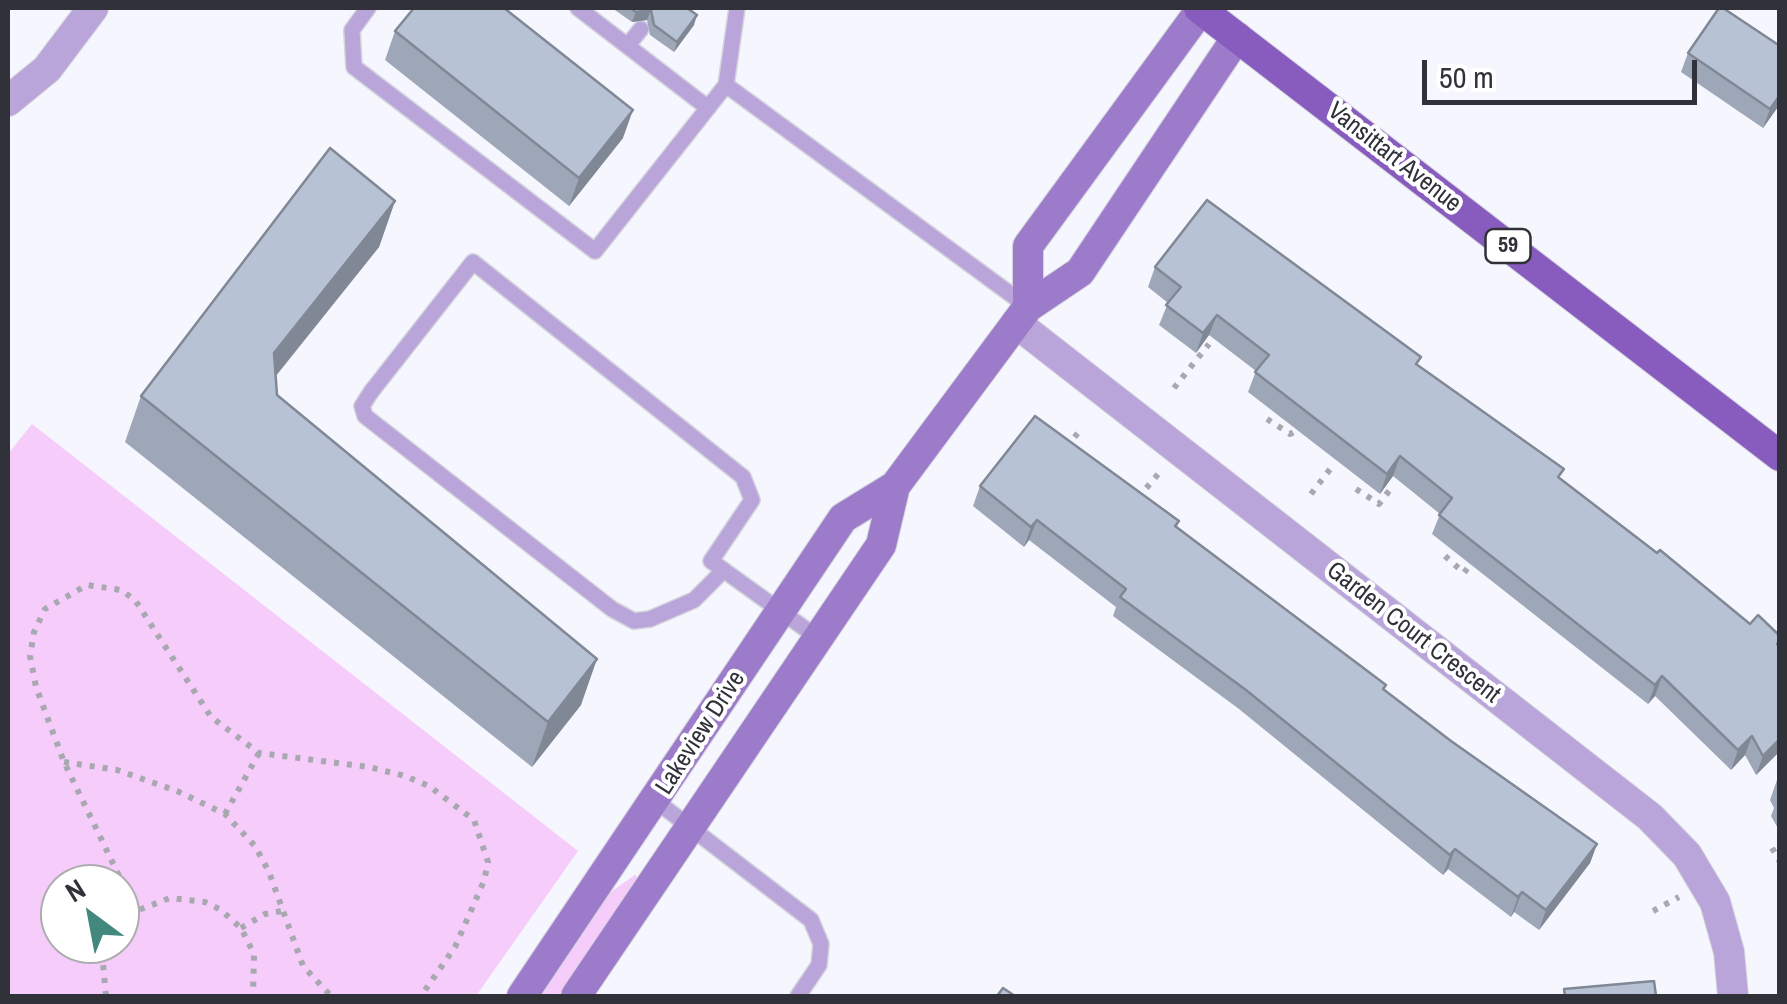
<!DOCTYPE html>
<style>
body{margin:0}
#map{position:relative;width:1787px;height:1004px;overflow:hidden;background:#f6f6ff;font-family:"Archivo Narrow",sans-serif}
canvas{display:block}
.frame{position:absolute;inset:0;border:10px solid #313139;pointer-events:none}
.north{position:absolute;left:40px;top:864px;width:100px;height:100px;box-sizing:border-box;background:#fff;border:2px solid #adadb0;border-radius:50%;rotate:328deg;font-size:28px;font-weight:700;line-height:40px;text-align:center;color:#313139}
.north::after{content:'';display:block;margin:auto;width:35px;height:45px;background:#43887c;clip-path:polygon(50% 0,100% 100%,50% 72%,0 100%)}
.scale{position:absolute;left:1422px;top:60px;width:275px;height:45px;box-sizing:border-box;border:5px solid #313139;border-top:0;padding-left:12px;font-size:30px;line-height:35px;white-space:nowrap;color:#313139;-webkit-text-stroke:8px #fff;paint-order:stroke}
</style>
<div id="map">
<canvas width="1787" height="1004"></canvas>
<div class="frame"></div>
<div class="north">N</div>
<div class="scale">50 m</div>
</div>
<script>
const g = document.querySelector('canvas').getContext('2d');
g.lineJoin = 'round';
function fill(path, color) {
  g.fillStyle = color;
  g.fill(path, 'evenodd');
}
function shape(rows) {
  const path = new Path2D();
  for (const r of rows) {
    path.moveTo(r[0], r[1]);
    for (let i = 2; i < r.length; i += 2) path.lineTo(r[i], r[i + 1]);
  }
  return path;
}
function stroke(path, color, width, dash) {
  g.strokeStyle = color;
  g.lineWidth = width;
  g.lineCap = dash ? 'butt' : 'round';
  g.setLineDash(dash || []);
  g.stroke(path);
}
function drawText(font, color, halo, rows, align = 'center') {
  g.font = font + ' "Archivo Narrow",sans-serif';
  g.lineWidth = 8;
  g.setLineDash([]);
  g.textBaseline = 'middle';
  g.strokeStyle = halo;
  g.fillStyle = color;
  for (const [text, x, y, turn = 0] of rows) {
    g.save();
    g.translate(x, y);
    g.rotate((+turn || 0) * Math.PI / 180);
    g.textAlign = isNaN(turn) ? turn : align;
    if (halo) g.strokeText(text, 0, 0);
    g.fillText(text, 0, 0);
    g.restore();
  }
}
fill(shape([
 [32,424,578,851,476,996,8,996,8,454],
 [60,884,120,884,120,944,60,944],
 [636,874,637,882,558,996,538,996,608,894]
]), '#f6ccfb');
const lane = shape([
 [368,8,352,30,354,67,595,251,726,85,1028,307],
 [578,8,708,108],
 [628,45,641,29],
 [726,85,737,8],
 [724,570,694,600,650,619,634,621,612,609,365,416,362,406,371,392,473,262,743,477,752,500,711,561,818,638],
 [656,801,811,920,821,944,819,965,798,996]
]);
const street = shape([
 [8,101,47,69,93,8],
 [1016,323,1650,817,1687,855,1715,902,1729,952,1733,996]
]);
const secondary = shape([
 [1028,307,1028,246,1202,8],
 [522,996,843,518,895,486,1028,307,1080,272,1237,37],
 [576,996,881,545,895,486]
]);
const primary = shape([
 [1199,8,1780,456]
]);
stroke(lane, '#d3d3db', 18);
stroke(street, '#d3d3db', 32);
stroke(secondary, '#d3d3db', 32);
stroke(primary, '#d3d3db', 32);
stroke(shape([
 [1174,388,1209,344],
 [1267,419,1290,434,1303,427],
 [1066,447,1078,433],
 [1356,489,1379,504,1392,487],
 [1311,494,1331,468],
 [1138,498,1159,473],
 [1445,556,1464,573,1475,558],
 [64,762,117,770,177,791,225,814,255,846,269,872,303,966,331,996],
 [225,814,259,753],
 [1772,848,1780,862],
 [136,911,64,762,36,687,30,656,34,632,45,609,87,585,121,590,135,600,211,717,259,753,369,767,405,776,429,786,474,820,488,862,484,881,455,947,421,996],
 [1653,911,1679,897],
 [120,926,136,911,170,898,205,902,221,910,241,928,254,954,253,996],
 [241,928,265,914,282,911],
 [106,996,103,964,109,944]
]), '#a8a8b0', 6, [5, 8]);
stroke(lane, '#baa5db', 15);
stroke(street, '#baa5db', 30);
stroke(secondary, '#9d7bcb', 30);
stroke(primary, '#885cbe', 30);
fill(shape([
 [612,8,687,8,694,25,674,52,650,35,647,20,632,22],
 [395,31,623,138,569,206,385,60],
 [1688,53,1780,104,1763,128,1681,72],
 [395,201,379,247,276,376,277,395,581,705,532,767,125,442,141,396],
 [1155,267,1418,366,1561,479,1750,624,1780,636,1780,751,1756,775,1745,755,1731,770,1655,696,1648,704,1432,534,1440,514,1393,476,1380,494,1248,392,1256,371,1209,335,1196,353,1159,325,1168,303,1148,287],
 [980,486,1179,521,1177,527,1385,690,1451,741,1597,844,1590,863,1539,930,1514,912,1511,917,1448,869,1443,875,1239,709,1113,616,1116,607,1029,540,1024,547,973,506],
 [1780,779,1780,832,1771,816,1774,808,1770,800,1777,780]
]), '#9ea7b7');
fill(shape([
 [651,10,647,20,632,22,636,12],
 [697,15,694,25,674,52,677,42],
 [1780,95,1780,104,1763,128,1770,109],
 [633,110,623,138,569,206,579,178],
 [395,201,379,247,257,399,274,353],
 [1217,315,1209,335,1196,353,1203,333],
 [1400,456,1393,476,1380,494,1387,474],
 [1037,520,1029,540,1024,547,1031,527],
 [597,659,581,705,532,767,548,722],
 [1662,676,1655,696,1648,704,1655,685],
 [1752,736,1745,755,1731,770,1738,750],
 [1780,739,1780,751,1756,775,1763,756],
 [1597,844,1590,863,1539,930,1546,910],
 [1455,849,1448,869,1443,875,1450,855],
 [1522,892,1514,912,1511,917,1518,897]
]), '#818895');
const building = shape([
 [414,8,504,8,633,110,579,178,395,31,414,8],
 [630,8,687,8,697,15,677,42,654,25,651,10,636,12,630,8],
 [1719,8,1723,8,1780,46,1780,95,1770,109,1688,53,1719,8],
 [330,148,395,201,274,353,277,395,597,659,548,722,141,396,330,148],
 [1207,200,1421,357,1416,364,1564,469,1558,477,1657,553,1660,550,1750,624,1758,615,1780,636,1780,641,1777,644,1780,647,1780,739,1763,756,1752,736,1738,750,1662,676,1655,685,1439,515,1452,498,1400,456,1387,474,1255,372,1269,355,1217,315,1203,333,1166,305,1181,287,1155,267,1207,200],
 [1035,416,1179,521,1175,526,1386,685,1383,689,1451,741,1597,844,1546,910,1522,892,1518,897,1455,849,1450,855,1246,690,1120,597,1126,589,1037,520,1031,527,980,486,1035,416],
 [1654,981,1656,996,1565,996,1564,989,1654,981],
 [1003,988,1015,996,997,996,1003,988]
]);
fill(building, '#b8c2d5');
stroke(building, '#818895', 2.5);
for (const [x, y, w] of [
 [1508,246,45]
]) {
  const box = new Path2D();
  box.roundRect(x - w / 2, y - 17, w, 34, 8);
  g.fillStyle = '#fff';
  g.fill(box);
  stroke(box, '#313139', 2.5);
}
drawText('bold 22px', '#313139', null, [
 ["59",1508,246]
]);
drawText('25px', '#313139', '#fff', [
 ["Vansittart Avenue",1394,158,38],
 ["Garden Court Crescent",1413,633,38],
 ["Lakeview Drive",701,733,-57]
]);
</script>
